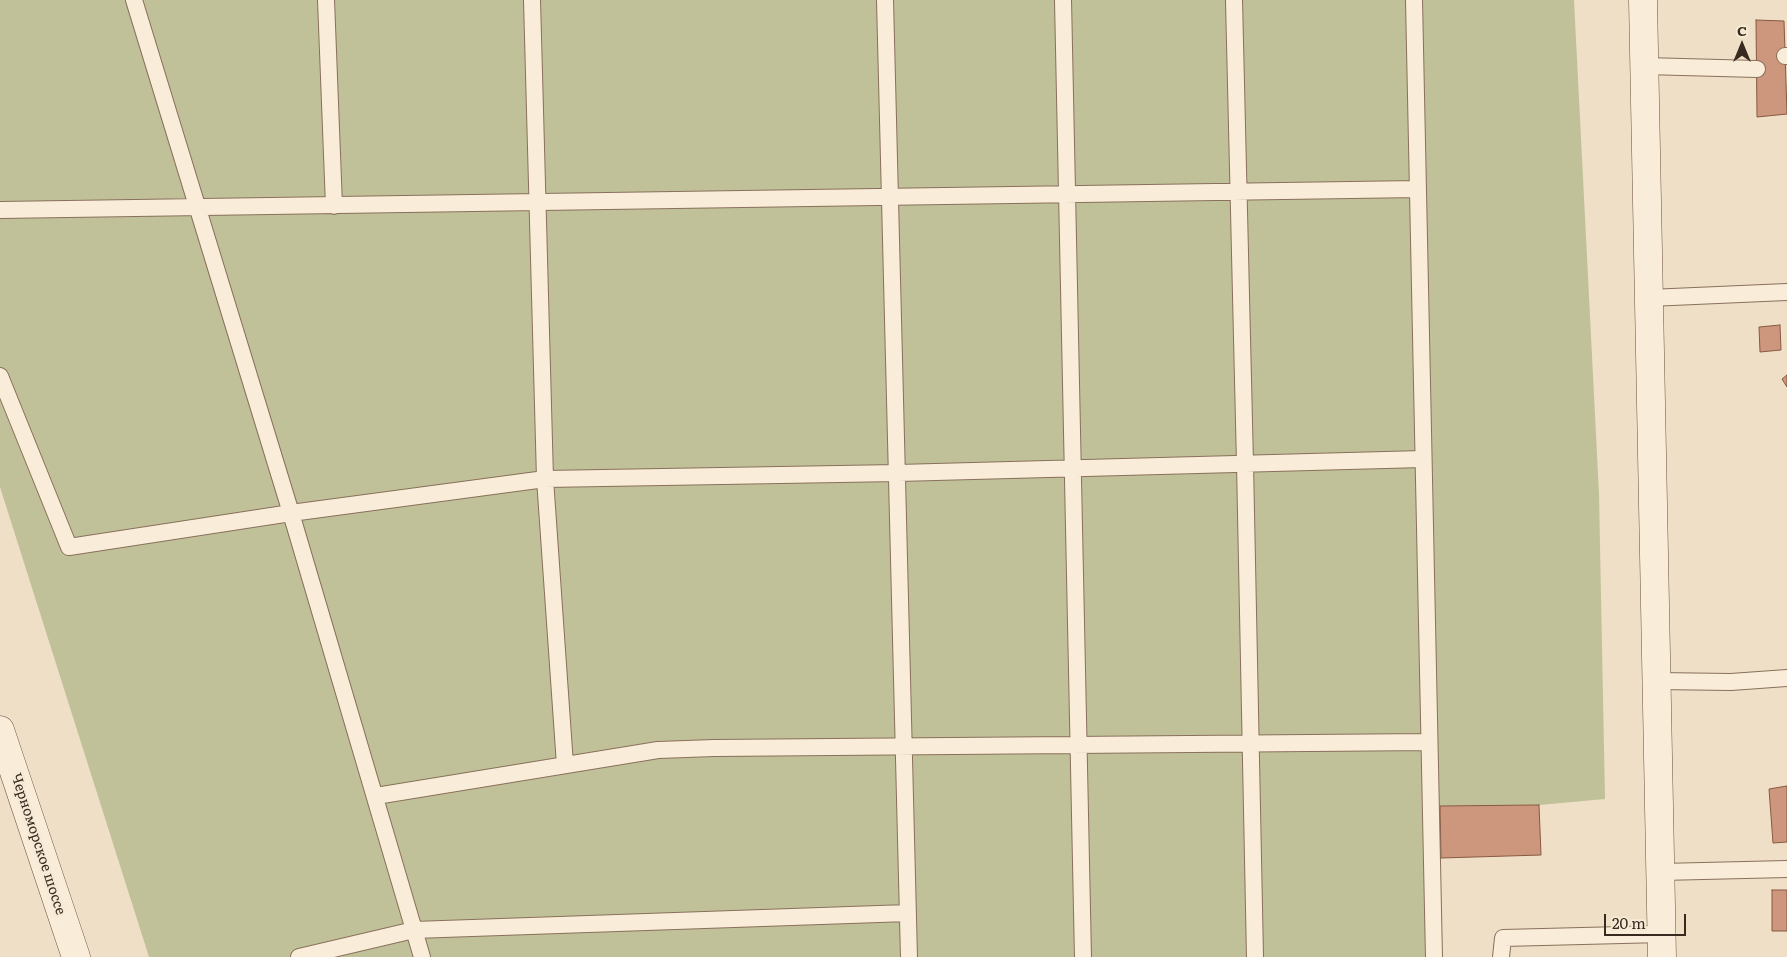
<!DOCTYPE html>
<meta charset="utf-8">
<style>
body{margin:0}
#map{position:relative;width:1787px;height:957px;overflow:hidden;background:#eedfc6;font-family:Literata,serif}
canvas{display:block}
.north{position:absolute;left:1717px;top:20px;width:50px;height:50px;-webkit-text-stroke:4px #f5ead5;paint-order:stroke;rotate:0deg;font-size:14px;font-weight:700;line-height:20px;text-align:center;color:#392a1f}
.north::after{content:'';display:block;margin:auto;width:18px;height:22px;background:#392a1f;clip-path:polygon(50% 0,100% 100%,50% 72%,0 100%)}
.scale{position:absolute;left:1604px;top:914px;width:82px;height:22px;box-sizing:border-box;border:2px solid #392a1f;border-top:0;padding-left:6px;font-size:15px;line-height:18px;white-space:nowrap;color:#392a1f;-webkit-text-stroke:4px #f5ead5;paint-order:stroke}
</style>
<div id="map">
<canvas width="1787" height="957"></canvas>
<div class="north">С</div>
<div class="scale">20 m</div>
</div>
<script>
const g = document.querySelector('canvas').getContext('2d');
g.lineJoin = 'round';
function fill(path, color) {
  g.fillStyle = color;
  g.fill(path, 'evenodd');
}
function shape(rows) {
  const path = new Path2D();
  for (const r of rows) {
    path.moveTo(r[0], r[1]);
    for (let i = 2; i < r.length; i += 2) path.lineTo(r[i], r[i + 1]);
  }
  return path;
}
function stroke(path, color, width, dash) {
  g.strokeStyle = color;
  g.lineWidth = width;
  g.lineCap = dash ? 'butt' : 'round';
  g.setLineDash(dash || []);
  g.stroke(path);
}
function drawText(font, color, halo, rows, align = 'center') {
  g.font = font + ' Literata,serif';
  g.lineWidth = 5;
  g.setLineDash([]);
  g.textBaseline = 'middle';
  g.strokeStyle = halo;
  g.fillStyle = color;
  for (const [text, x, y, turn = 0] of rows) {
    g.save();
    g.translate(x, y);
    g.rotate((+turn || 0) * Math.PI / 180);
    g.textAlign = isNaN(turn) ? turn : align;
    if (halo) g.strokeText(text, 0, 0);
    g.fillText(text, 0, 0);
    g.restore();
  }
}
fill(shape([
 [0,0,1574,0,1599,494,1605,799,1539,805,1440,806,1442,957,149,957,0,487]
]), '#c0c198');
const building = shape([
 [1756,20,1784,21,1787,114,1757,117,1756,20],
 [1780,325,1781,350,1760,352,1759,327,1780,325],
 [1787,375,1787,387,1782,379,1787,375],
 [1787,786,1787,842,1773,843,1769,789,1787,786],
 [1539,805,1541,855,1441,858,1440,806,1539,805],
 [1772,890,1787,890,1787,931,1772,931,1772,890]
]);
fill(building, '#cc977c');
stroke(building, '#885842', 1);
const lane = shape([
 [134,0,291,513,422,957],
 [326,0,334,206],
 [532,0,545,479,565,765],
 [885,0,909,957],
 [1063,0,1083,957],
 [1234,0,1245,464,1255,957],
 [1414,0,1434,957],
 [1785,56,1787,56],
 [1645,66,1757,69],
 [0,210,1418,189],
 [1649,298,1787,292],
 [0,376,69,547,291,513,545,479,898,473,1423,459],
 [1657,681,1731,682,1787,678],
 [376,796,658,750,714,748,1429,742],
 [1661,872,1787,869],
 [299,957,414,930,908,913],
 [1501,957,1503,938,1662,934]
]);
const secondary = shape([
 [1643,0,1662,957],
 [0,730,76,957]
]);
stroke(lane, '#89705c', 18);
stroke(secondary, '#6b513f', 29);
stroke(lane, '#f9edd9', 16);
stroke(secondary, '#f9edd9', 28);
drawText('14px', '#392a1f', '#f5ead5', [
 ["Черноморское шоссе",38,844,72]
]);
</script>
